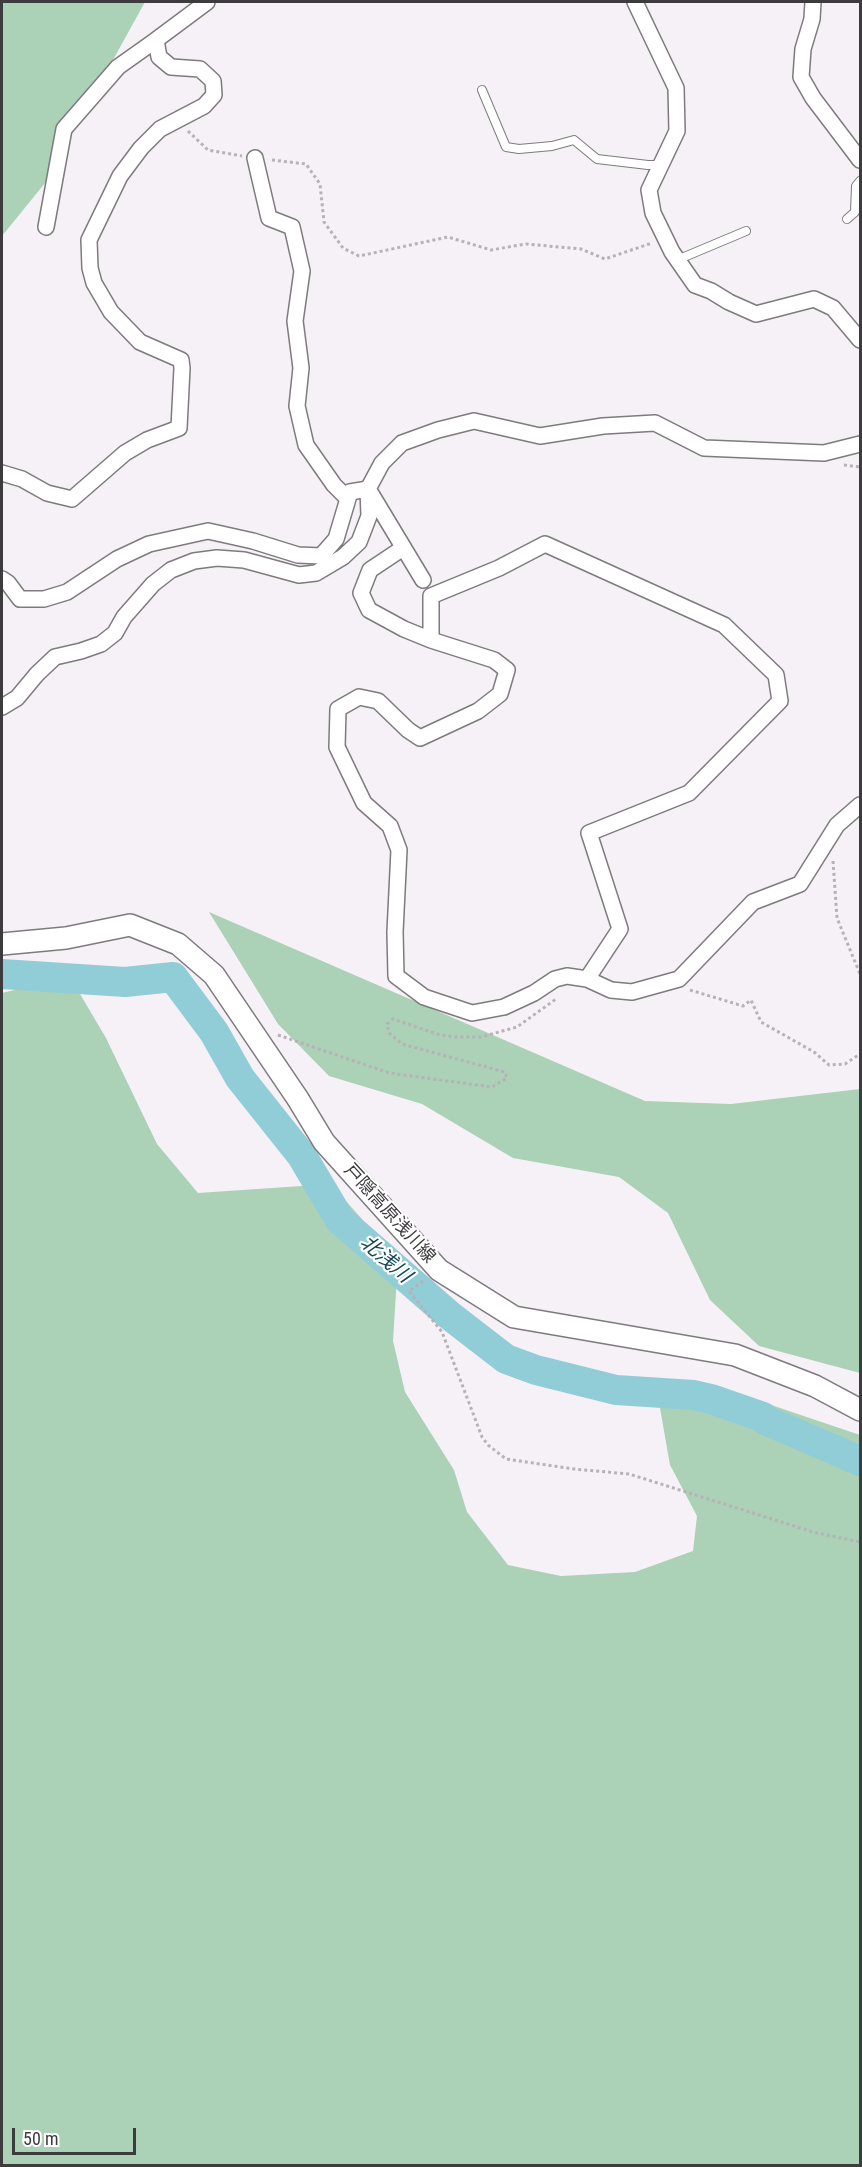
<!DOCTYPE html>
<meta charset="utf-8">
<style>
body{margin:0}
#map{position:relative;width:862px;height:2167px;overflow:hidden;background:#f6f1f6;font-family:"Roboto Condensed",sans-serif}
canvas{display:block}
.frame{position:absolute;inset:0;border:3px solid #3d3b3d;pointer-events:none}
.scale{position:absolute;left:12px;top:2128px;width:124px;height:27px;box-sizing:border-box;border:3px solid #3d3b3d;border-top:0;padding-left:8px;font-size:18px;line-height:21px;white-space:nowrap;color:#3d3b3d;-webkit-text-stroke:4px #fff;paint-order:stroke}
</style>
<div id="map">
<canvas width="862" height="2167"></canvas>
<div class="frame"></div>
<div class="scale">50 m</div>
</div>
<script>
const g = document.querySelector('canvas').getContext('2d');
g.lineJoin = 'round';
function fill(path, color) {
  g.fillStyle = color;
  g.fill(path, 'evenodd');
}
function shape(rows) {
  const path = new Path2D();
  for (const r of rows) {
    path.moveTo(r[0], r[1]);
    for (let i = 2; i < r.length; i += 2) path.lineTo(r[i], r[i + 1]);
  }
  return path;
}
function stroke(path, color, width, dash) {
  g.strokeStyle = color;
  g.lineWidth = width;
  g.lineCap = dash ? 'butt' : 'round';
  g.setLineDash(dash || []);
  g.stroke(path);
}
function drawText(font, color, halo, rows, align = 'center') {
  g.font = font + ' "Roboto Condensed","Noto Sans JP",sans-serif';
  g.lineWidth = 4.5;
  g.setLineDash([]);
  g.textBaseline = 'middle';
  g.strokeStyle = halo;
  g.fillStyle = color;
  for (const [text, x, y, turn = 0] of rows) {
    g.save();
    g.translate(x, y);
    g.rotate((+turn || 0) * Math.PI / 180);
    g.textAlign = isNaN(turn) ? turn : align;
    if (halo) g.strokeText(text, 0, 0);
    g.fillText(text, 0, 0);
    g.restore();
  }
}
fill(shape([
 [2,2,145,2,45,183,2,236],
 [209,912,645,1101,731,1104,860,1089,860,1373,759,1346,710,1300,668,1213,619,1177,513,1158,422,1104,329,1076,278,1024],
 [70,977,106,1038,157,1144,198,1193,331,1184,398,1260,393,1341,405,1392,454,1470,467,1512,508,1565,561,1576,635,1572,693,1551,697,1516,670,1465,660,1408,709,1384,860,1435,860,2165,2,2165,2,993]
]), '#abd1b7');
stroke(shape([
 [2,974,125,982,173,977,214,1032,240,1078,302,1156,340,1220,449,1315,506,1359,536,1370,616,1390,694,1395,711,1399,763,1417,765,1420,860,1461]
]), '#91cdd7', 30);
const lane = shape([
 [482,90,506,147,519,149,552,146,574,140,597,159,648,165,661,165],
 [847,219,855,212,856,186,860,181],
 [677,260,746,231]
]);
const street = shape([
 [635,2,676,88,677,131,649,190,653,213,672,252,695,285,711,291,729,302,756,314,814,299,833,308,860,340],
 [813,2,812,19,803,49,801,77,813,98,860,160],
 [255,158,269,218,292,227,302,271,295,321,301,368,297,406,306,445,334,485,348,499],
 [46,227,64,129,118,67,156,40],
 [2,473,22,479,47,493,72,499,125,453,147,440,179,428,182,368,181,360,140,342,111,312,94,283,90,268,89,240,120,176,141,148,160,129,204,106,214,95,213,81,200,69,171,67,159,57,156,40,207,2],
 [370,492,423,580],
 [403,548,370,570,361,593,369,610,404,629,431,640,494,660,507,670,500,694,478,711,420,738,408,730,378,701,359,697,338,709,337,747,364,803,390,826,399,850,395,932,396,976,424,997,472,1013,504,1007,534,993,555,979,567,976,587,979],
 [2,579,8,583,20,599,44,599,67,592,117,559,149,544,208,531,253,541,298,555,321,556,336,539,350,492,368,489],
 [431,640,431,596,499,568,545,544,724,625,776,675,780,701,689,793,589,833,620,929,587,979,611,990,632,992,679,979,753,902,800,884,837,825,860,805],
 [2,707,17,698,37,674,55,657,81,651,101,644,115,633,124,617,153,584,171,570,194,561,217,558,244,560,299,575,316,573,343,557,359,542,369,516,368,489,382,463,402,443,438,430,474,421,540,436,603,426,655,423,704,448,824,453,860,444]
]);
const secondary = shape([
 [2,944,66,938,130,925,178,944,214,975,298,1099,324,1142,439,1270,514,1317,735,1355,815,1386,860,1410]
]);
stroke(lane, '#7e7a7e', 10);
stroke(street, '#7e7a7e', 18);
stroke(secondary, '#7e7a7e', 24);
stroke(shape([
 [188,131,208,150,242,156],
 [272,160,306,164,320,184,324,222,343,248,359,256,448,237,491,250,526,244,581,249,605,259,652,243],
 [844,465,860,467],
 [833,861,837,918,860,974],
 [690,990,743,1006,751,1000,761,1022,814,1052,829,1065,845,1064,860,1054],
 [278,1035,389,1073,492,1087,507,1078,505,1072,402,1044,389,1033,387,1024,393,1019,440,1035,455,1037,481,1037,517,1027,556,999],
 [423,1281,409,1291,442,1332,482,1437,488,1445,506,1459,574,1469,629,1474,813,1532,860,1542]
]), '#b6b2b6', 3, [3, 3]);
stroke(lane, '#fff', 8);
stroke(street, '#fff', 15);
stroke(secondary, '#fff', 21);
drawText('18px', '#3d3b3d', '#fff', [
 ["戸隠高原浅川線",389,1214,48]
]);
drawText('italic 20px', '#154952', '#fff', [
 ["北浅川",385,1260,41]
]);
</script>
